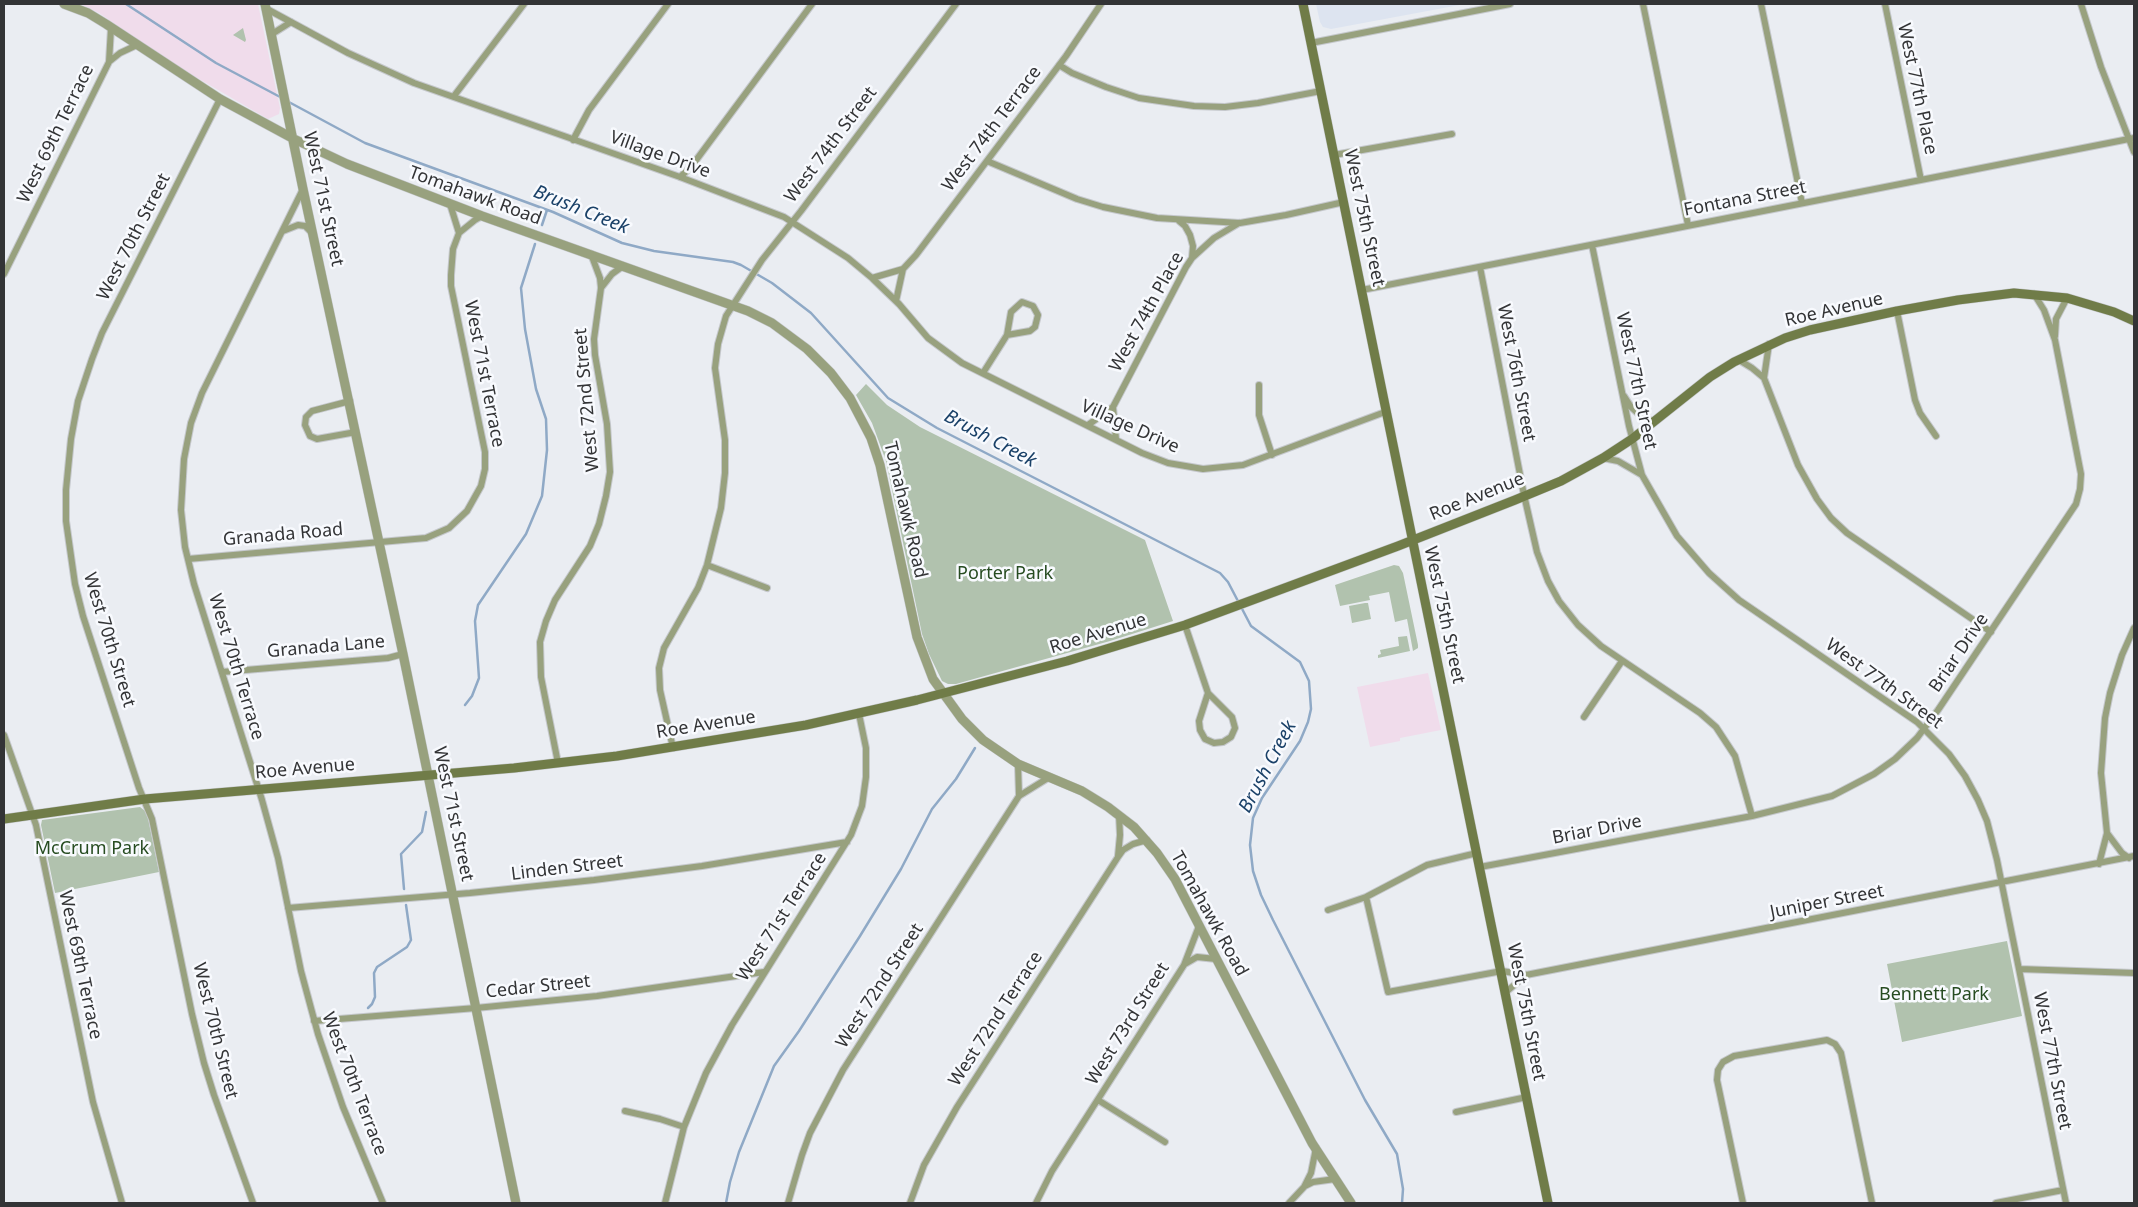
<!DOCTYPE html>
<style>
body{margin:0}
#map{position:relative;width:2138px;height:1207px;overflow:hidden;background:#eaedf2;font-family:"Noto Sans",sans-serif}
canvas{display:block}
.frame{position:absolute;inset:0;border:5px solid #333436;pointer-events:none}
</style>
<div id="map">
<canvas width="2138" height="1207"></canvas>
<div class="frame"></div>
</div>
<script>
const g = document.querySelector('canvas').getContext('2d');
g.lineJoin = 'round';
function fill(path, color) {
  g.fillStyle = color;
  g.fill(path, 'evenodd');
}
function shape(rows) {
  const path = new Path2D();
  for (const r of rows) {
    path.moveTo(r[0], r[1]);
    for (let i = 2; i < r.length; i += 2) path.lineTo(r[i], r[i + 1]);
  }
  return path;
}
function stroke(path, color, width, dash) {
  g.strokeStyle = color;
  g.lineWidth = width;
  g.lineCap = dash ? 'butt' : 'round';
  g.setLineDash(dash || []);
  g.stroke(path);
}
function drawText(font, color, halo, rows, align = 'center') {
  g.font = font + ' "Noto Sans",sans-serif';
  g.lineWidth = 5;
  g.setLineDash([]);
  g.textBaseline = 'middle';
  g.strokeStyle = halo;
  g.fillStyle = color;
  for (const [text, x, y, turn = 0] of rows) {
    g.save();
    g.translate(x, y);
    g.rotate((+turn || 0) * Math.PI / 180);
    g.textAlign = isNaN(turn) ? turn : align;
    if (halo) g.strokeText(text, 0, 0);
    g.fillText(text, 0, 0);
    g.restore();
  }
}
fill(shape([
 [80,4,258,4,280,108,279,114,268,119,175,65,99,13],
 [1428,673,1441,730,1400,738,1400,741,1370,747,1357,687]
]), '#f0dceb');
fill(shape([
 [1316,4,1465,4,1331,29,1323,27,1320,22]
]), '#dde4f0');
fill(shape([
 [243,28,246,40,245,42,233,35],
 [866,384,887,405,920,427,1145,540,1173,621,1110,641,956,684,948,684,942,681,929,654,922,634,886,461,872,423,856,395],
 [1394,565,1399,566,1403,573,1418,645,1418,648,1413,651,1407,619,1395,622,1389,592,1369,596,1370,600,1340,606,1335,585],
 [1365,603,1368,603,1371,619,1352,623,1349,606],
 [1407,636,1410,651,1378,658,1378,655,1381,654,1380,650,1399,646,1398,637],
 [140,807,145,811,148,818,159,872,55,893,41,825,42,820],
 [2007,941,2022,1016,1902,1042,1887,964]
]), '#b1c2ae');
stroke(shape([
 [126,4,216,63,282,98],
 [287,101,365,143,553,212,622,243,654,251,733,262,741,265,772,283,811,313,888,398,937,428,1220,573,1228,582,1251,626,1300,662,1309,681,1311,709,1308,722,1300,741,1262,798,1253,818,1250,845,1253,871,1261,895,1273,920,1365,1100,1397,1154,1403,1189,1402,1203],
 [542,225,547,210],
 [465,705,472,696,479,678,475,621,478,605,526,534,542,496,547,450,546,419,536,389,525,329,521,288,535,244],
 [404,889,401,854,422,832,426,812],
 [368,1008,372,1004,375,997,374,973,377,967,407,947,411,940,406,905],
 [726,1203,730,1182,739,1152,774,1066,799,1031,860,936,901,869,932,809,956,779,975,748]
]), '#8fa9c6', 2.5);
const minor = shape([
 [1643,4,1688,225],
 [1761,4,1802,203],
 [1885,4,1921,180],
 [2081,4,2101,67,2134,152],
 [267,9,348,53,414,83,680,177,784,217,848,258,872,278,899,304,928,338,962,363,1142,453,1168,463,1203,469,1243,465,1385,412],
 [272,34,291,22],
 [1311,43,1510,4],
 [110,61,120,53,137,45],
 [1059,65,1072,73,1106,87,1139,98,1194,106,1225,107,1258,103,1321,91],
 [454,96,524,4],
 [220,99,102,333,92,359,78,401,71,439,66,490,66,521,75,584,83,616,139,788,152,819,192,1014,204,1063,214,1095,253,1203],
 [573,140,589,110,668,4],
 [1334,155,1452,134],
 [987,161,1077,199,1103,207,1157,218,1240,223,1286,215,1344,202],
 [680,177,691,167,812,4],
 [303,189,202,393,191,423,184,459,181,510,185,547,194,584,262,800,278,858,301,971,318,1034,343,1107,383,1203],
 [450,204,459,233],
 [1179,221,1185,226,1190,235,1193,246,1192,258],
 [283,231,298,225,305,226,311,232],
 [1592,245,1629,426,1642,475,1677,536,1709,573,1739,600,1917,722,1949,754,1965,776,1978,800,1987,821,1997,860,2066,1203],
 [1480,267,1524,495,1537,552,1548,581,1559,601,1578,625,1601,646,1700,713,1716,727,1735,756,1752,816],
 [4,274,109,62,111,28],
 [872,278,903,269,916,255,1066,56,1101,4],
 [601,288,612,274,623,266],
 [1362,290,2134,138],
 [896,301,903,269],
 [1897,311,1915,400,1920,413,1936,436],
 [2055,336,2056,319,2067,298],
 [1769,344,1764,378,1798,465,1817,499,1831,518,1847,533,1991,632],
 [1739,360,1752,368,1764,378],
 [983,373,1007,335,1011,312,1022,302,1033,306,1038,315,1035,327,1030,331,1007,335],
 [1259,385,1259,415,1272,455],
 [1624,396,1631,407,1642,417,1654,422],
 [350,401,312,411,306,417,305,425,310,436,317,439,356,432],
 [1113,407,1116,439],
 [1088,425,1113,407,1186,267,1192,258,1214,238,1239,223],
 [1603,458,1618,461,1642,475],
 [188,559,426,538,449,528,467,511,481,486,485,469,485,452,451,286,451,275,453,249,459,233,475,220,482,216],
 [707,565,767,588],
 [1185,625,1208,693,1232,717,1235,728,1231,737,1223,742,1214,743,1205,739,1200,730,1199,721,1208,693],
 [222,672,388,658,403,654],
 [1584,717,1622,661],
 [4,735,36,825,93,1102,122,1203],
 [673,748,660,690,659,668,664,648,698,588,707,565,721,508,725,473,725,440,715,368,718,344,726,316,762,260,801,211,956,4],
 [558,763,541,677,540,642,546,621,555,600,590,546,599,524,606,496,610,472,607,424,595,355,594,339,601,288,600,278,591,254],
 [1018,764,1019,796],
 [2107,833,2122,853,2129,858],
 [1118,856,1120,835,1119,815],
 [2099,864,2107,833,2101,773,2105,718,2110,693,2122,655,2134,628],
 [1480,867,1752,816,1832,796,1874,774,1895,759,1917,738,1938,710,2076,504,2080,489,2081,474,2055,340,2044,310,2034,294],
 [1366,897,1388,992,1502,971,1526,975,2134,856],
 [288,908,470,893,594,880,702,866,847,842],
 [1328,910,1366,897,1427,865,1477,853],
 [1185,964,1197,957,1216,959],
 [2019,969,2134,973],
 [1506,992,1526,975],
 [314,1021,476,1008,597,996,764,972],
 [1098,1100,1165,1142],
 [625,1111,660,1119,684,1127],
 [1456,1112,1527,1097],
 [1305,1186,1313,1182,1335,1179],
 [665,1203,684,1127,706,1073,732,1025,851,835,862,806,866,777,866,748,859,714],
 [788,1203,802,1155,810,1133,843,1070,1019,796,1048,778],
 [910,1203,924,1165,957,1107,1118,857,1123,850,1133,844,1147,840],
 [1036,1203,1052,1171,1184,965,1199,926],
 [1289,1203,1304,1187,1311,1173,1316,1148],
 [1743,1203,1717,1080,1718,1070,1723,1062,1734,1056,1827,1040,1835,1044,1841,1053,1872,1203],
 [1996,1203,2063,1190]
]);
const tertiary = shape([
 [64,4,88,13,106,24,220,99,294,139,347,164,482,216,748,311,772,323,807,349,831,373,850,398,871,438,880,465,917,637,933,679,962,719,983,740,1018,764,1082,791,1108,807,1134,827,1157,853,1175,879,1312,1143,1351,1203],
 [265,4,303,189,403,654,516,1203]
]);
const secondary = shape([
 [1303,4,1548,1203],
 [4,819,145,799,514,768,617,756,806,725,917,700,1067,661,1185,625,1398,546,1515,500,1561,481,1603,458,1632,439,1710,377,1734,362,1785,338,1810,330,1897,311,1958,300,2014,293,2067,298,2114,312,2134,321]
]);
stroke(minor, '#c5c8cc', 8);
stroke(tertiary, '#c5c8cc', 10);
stroke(secondary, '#c5c8cc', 10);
stroke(minor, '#98a17e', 6);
stroke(tertiary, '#98a17e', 9);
stroke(secondary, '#707c48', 9);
drawText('18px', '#333436', '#f8fafe', [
 ["West 77th Place",1917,89,78],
 ["West 74th Terrace",992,129,-53],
 ["West 69th Terrace",56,134,-64],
 ["West 74th Street",831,145,-53],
 ["Village Drive",660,155,20],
 ["Tomahawk Road",475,196,20],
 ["West 71st Street",323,199,78],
 ["Fontana Street",1745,199,-11],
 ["West 75th Street",1364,218,78],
 ["West 70th Street",134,237,-63],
 ["Roe Avenue",1834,310,-13],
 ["West 74th Place",1147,312,-61],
 ["West 76th Street",1516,373,79],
 ["West 71st Terrace",484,374,79],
 ["West 77th Street",1636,381,78],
 ["West 72nd Street",587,400,-95],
 ["Village Drive",1130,427,24],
 ["Roe Avenue",1477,497,-22],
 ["Tomahawk Road",905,510,77],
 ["Granada Road",283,535,-5],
 ["West 75th Street",1444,615,78],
 ["Roe Avenue",1098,634,-17],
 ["West 70th Street",109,640,73],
 ["Granada Lane",326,647,-5],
 ["Briar Drive",1959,653,-56],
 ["West 70th Terrace",236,667,73],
 ["West 77th Street",1884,684,36],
 ["Roe Avenue",706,725,-9],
 ["Roe Avenue",305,769,-5],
 ["West 71st Street",453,814,78],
 ["Briar Drive",1597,830,-11],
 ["Linden Street",567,868,-7],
 ["Juniper Street",1827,902,-11],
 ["Tomahawk Road",1209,914,61],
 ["West 71st Terrace",782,917,-57],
 ["West 69th Terrace",80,965,78],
 ["West 72nd Street",880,986,-57],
 ["Cedar Street",538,987,-6],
 ["West 75th Street",1526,1012,79],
 ["West 72nd Terrace",996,1019,-57],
 ["West 73rd Street",1128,1024,-58],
 ["West 70th Street",215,1031,76],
 ["West 77th Street",2052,1061,79],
 ["West 70th Terrace",354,1084,69]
]);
drawText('18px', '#274c21', '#f8fafe', [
 ["Porter Park",1005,574],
 ["McCrum Park",92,849],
 ["Bennett Park",1934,995]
]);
drawText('italic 19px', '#1a4168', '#f8fafe', [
 ["Brush Creek",581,210,22],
 ["Brush Creek",990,439,28],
 ["Brush Creek",1268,767,-62]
]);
</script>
